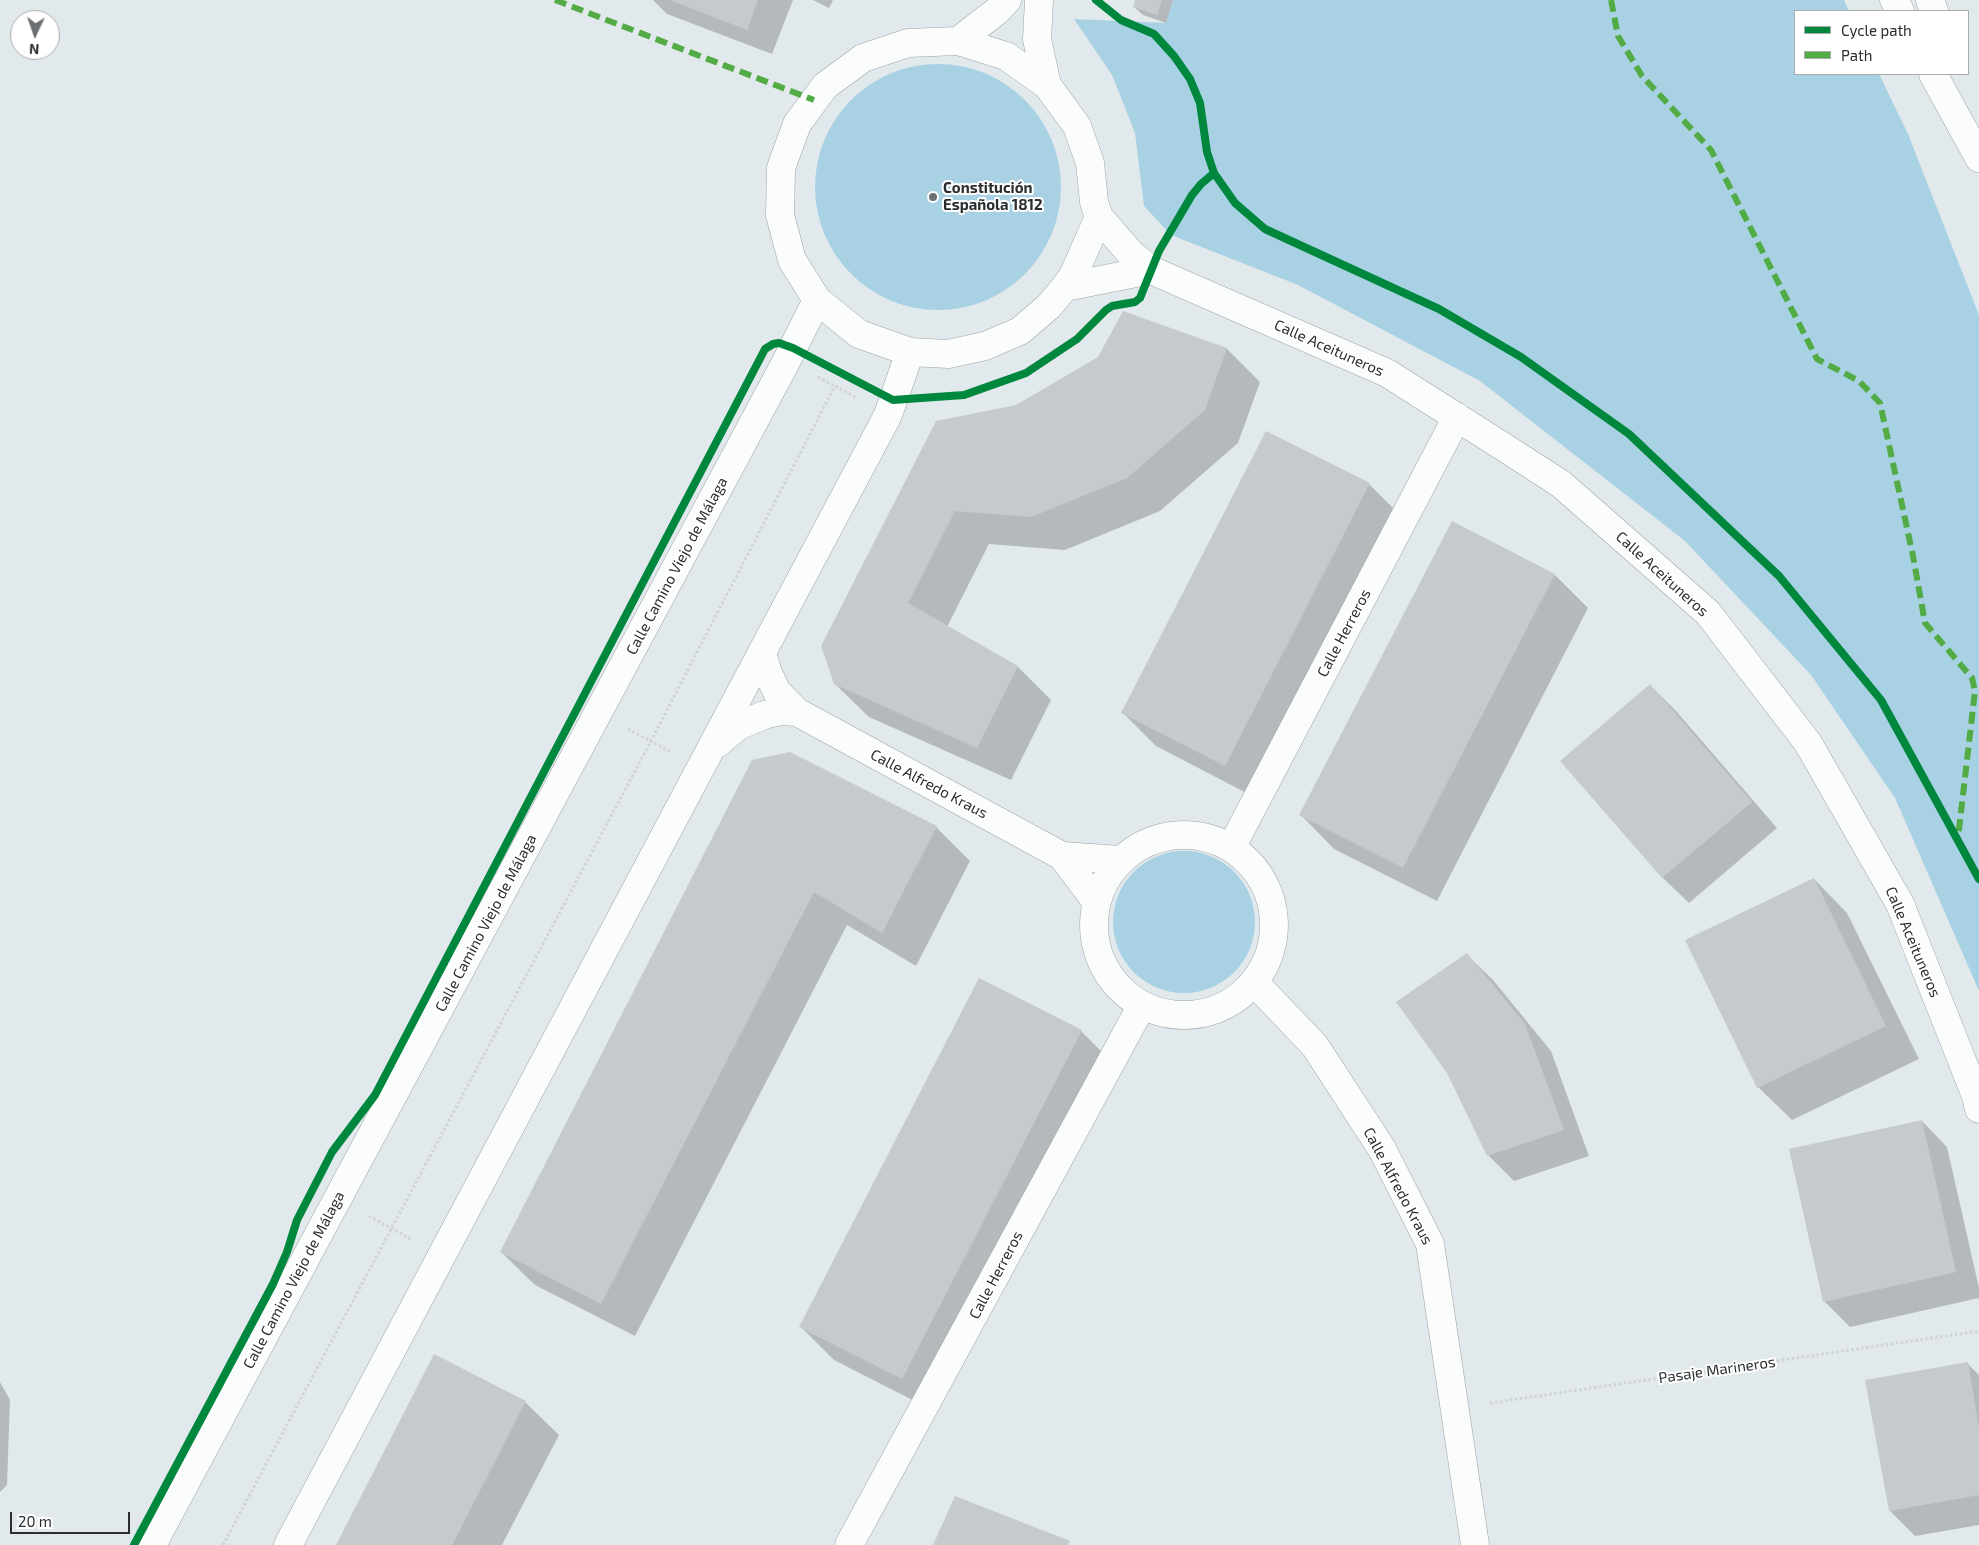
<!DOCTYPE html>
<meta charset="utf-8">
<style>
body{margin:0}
#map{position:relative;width:1979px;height:1545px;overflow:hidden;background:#e2e9ec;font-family:"Exo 2",sans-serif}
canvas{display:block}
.legend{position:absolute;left:1794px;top:10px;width:175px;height:65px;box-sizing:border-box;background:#fff;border:1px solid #aaabac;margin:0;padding:6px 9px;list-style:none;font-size:15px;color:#2a2e30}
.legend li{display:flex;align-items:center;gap:10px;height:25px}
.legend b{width:25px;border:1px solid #aaabac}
.north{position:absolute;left:10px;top:10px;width:50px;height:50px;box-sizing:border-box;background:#fff;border:1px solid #aaabac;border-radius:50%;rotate:183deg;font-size:14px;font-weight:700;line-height:20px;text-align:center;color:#2a2e30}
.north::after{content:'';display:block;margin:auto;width:18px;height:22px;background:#6a6f72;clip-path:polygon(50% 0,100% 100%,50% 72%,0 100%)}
.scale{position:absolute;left:10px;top:1512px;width:120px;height:22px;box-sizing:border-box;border:2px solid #2a2e30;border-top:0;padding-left:6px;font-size:15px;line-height:18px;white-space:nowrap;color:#2a2e30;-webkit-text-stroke:4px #fff;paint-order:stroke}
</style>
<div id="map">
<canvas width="1979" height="1545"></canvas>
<ul class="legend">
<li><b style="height:6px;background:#00873e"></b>Cycle path</li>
<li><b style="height:6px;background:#53ab45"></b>Path</li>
</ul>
<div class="north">N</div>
<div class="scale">20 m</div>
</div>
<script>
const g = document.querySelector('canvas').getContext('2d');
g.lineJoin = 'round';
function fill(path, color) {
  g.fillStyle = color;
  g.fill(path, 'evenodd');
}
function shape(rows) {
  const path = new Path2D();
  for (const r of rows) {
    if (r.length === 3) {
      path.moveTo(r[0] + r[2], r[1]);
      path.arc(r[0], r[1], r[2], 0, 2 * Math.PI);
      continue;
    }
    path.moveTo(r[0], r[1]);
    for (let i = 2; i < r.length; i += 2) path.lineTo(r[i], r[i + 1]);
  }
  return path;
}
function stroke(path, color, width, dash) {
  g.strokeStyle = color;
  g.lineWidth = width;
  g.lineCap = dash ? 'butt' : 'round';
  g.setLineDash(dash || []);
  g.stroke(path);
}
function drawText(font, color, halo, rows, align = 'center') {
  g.font = font + ' "Exo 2",sans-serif';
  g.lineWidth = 4;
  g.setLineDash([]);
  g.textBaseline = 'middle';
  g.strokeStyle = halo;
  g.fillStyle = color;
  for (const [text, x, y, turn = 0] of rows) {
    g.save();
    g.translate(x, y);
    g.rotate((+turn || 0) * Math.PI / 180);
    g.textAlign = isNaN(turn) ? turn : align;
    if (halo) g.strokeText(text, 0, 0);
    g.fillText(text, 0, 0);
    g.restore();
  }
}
fill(shape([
 [1173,0,1844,0,1849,11,1795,11,1795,74,1879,74,1908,134,1979,315,1979,991,1895,798,1811,675,1685,541,1480,381,1298,285,1171,235,1144,206,1135,133,1112,75,1074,19,1166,23],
 [938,187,123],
 [1184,922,71]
]), '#a8d2e4');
fill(shape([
 [653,0,793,0,772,54,667,14],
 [813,0,833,0,829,8],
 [1137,0,1173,0,1166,23,1143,15,1134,7],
 [1227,349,1260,382,1238,443,1160,511,1065,550,989,544,947,627,1018,667,1051,700,1011,780,869,717,835,684,1016,407],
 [1369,484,1403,518,1258,799,1156,746,1123,713],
 [1555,575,1588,608,1437,901,1334,849,1301,815],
 [1650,685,1676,711,1777,828,1689,903,1663,878,1562,761],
 [753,761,936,827,970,861,916,966,847,925,635,1336,535,1285,501,1252],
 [1814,879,1847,913,1919,1059,1792,1120,1758,1087],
 [1467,955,1493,980,1551,1051,1589,1156,1514,1181,1488,1155],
 [1081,1031,1115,1065,936,1412,834,1360,800,1326],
 [1922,1121,1947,1147,1979,1288,1979,1298,1850,1327,1824,1301],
 [1967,1363,1979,1375,1979,1525,1915,1536,1890,1511],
 [0,1382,10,1400,7,1485,0,1492],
 [525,1402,559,1435,502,1545,337,1545]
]), '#0003');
fill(shape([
 [670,0,758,0,747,30],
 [1135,0,1162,0,1157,15,1133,7],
 [1123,311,1227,348,1205,410,1127,478,1031,517,955,511,908,603,1018,666,977,748,834,684,821,646,936,421,1016,405,1098,357],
 [1266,431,1370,483,1225,766,1121,713],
 [1452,521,1555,574,1403,868,1299,815],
 [1650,684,1752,802,1662,878,1560,761],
 [790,752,937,826,882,933,814,892,601,1304,500,1252,752,760],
 [1814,878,1886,1026,1757,1088,1685,940],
 [1467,953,1525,1024,1564,1130,1487,1156,1447,1073,1396,1002],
 [979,978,1082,1030,902,1379,799,1327],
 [1922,1120,1956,1272,1823,1302,1789,1149],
 [434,1354,526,1401,452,1545,336,1545],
 [1968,1362,1979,1427,1979,1495,1889,1511,1865,1380],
 [955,1496,1070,1541,1068,1545,933,1545]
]), '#c5cacd');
const minor = shape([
 [1039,0,1037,39,1047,85],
 [958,41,1006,56,1047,85,1077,126,1090,163,1094,202,1099,217,1073,276,1065,287,1049,306,1020,331,985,346,948,354,910,352,859,334,817,300,792,260,780,215,781,168,797,124,825,86,863,58,908,43,958,41],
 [958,41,997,11,1007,0],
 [1099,217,1131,254,1151,270,1387,373,1499,444,1561,484,1708,613,1808,743,1900,904,1976,1096,1979,1109],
 [1065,287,1151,270],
 [762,653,768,673,777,692,797,712,1062,856,1096,901],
 [718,743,738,726,764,715,780,711,797,712],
 [1184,925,90],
 [1231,848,1457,417],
 [1062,856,1120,860],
 [1254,982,1315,1046,1382,1149,1430,1244,1475,1545],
 [152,1545,787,360,817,300],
 [288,1545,888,415,910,352],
 [849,1545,1142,1005]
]);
const major = shape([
 [1894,0,1900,11],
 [1930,0,1934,11],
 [1933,74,1979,158]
]);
stroke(minor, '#9ea3a4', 29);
stroke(major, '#9ea3a4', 29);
stroke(shape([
 [818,377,857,398],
 [628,729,671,752],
 [369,1216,411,1239],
 [1490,1403,1979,1331],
 [223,1545,651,741,835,386]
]), '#d1d3d3', 3, [2.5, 2.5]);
stroke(minor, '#fbfcfc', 28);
stroke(major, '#fbfcfc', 28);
stroke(shape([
 [555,0,814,100],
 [1611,0,1618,36,1642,76,1711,150,1817,359,1859,381,1880,403,1913,556,1925,623,1972,678,1975,691,1958,838]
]), '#53ab45', 6, [12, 6]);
stroke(shape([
 [1214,173,1235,203,1265,229,1439,309,1521,357,1629,434,1779,576,1881,700,1979,879],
 [134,1545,273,1284,287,1252,297,1220,332,1152,375,1095,765,349,773,344,779,343,793,348,893,400,964,395,1026,373,1077,339,1106,310,1112,306,1135,302,1140,298,1159,251,1192,195,1201,184,1214,173,1207,152,1200,103,1190,79,1174,56,1154,34,1121,20,1096,0]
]), '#00873e', 8);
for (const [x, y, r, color] of [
 [933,197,5,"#6a6f72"]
]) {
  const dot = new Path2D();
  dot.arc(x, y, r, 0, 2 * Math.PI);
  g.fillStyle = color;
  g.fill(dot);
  stroke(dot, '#fff', 2);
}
drawText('bold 15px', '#2a2e30', '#fff', [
 ["Constitución",943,188],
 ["Española 1812",943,205]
], 'left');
drawText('15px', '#2a2e30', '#fff', [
 ["Calle Aceituneros",1329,348,24],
 ["Calle Camino Viejo de Málaga",677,566,-62],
 ["Calle Aceituneros",1662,574,42],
 ["Calle Herreros",1344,633,-62],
 ["Calle Alfredo Kraus",929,784,28],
 ["Calle Camino Viejo de Málaga",486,923,-62],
 ["Calle Aceituneros",1913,942,67],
 ["Calle Alfredo Kraus",1398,1186,62],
 ["Calle Herreros",996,1275,-62],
 ["Calle Camino Viejo de Málaga",294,1280,-62],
 ["Pasaje Marineros",1717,1370,-8]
]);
</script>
